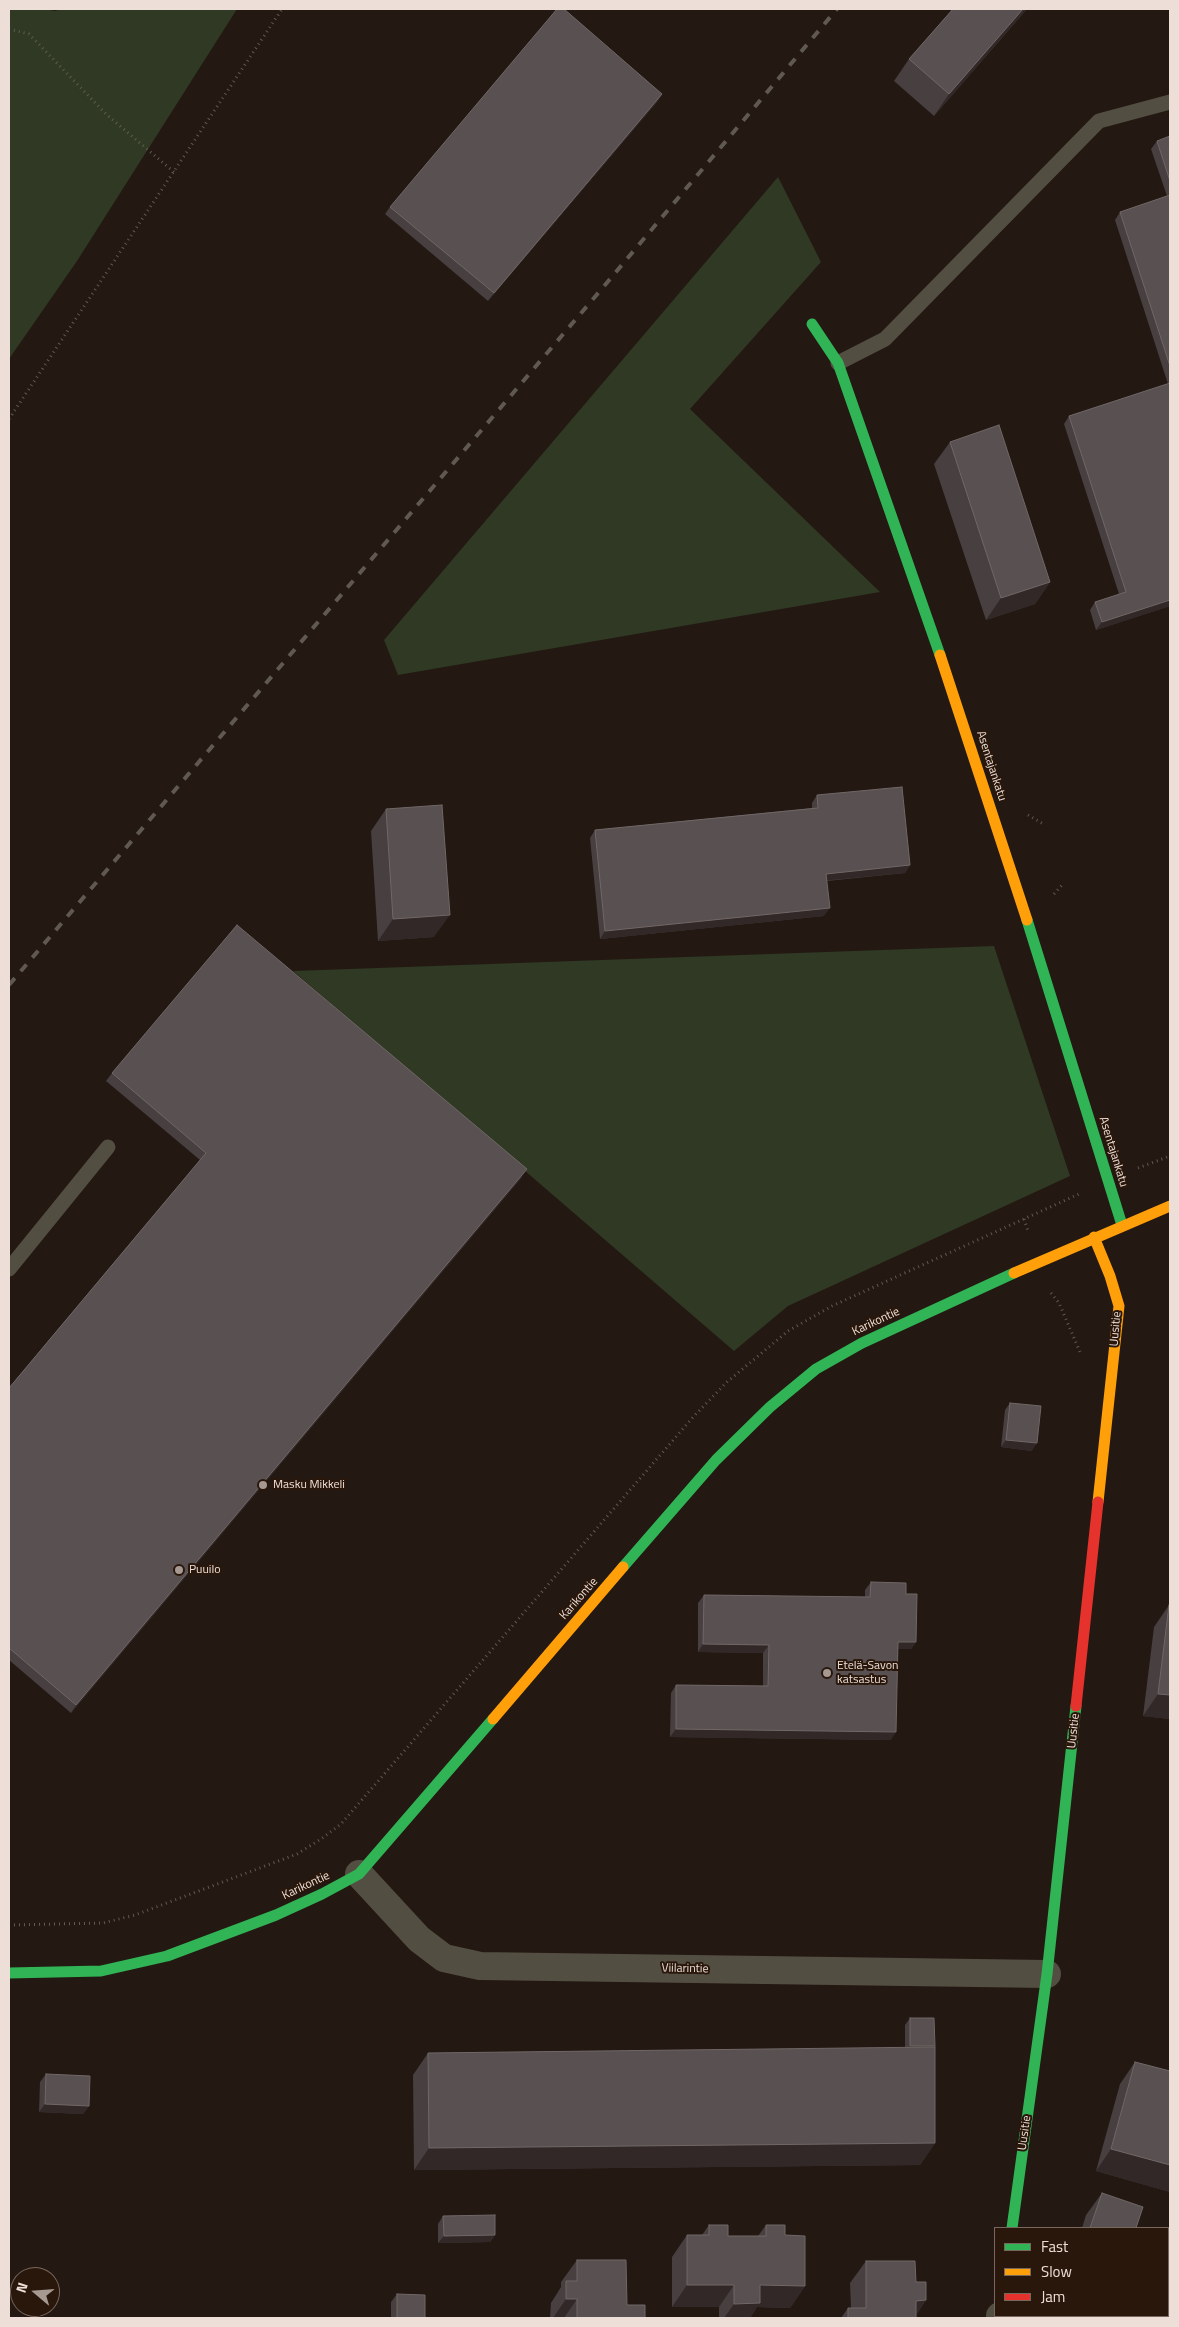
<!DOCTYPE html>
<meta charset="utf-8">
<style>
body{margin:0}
#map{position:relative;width:1179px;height:2327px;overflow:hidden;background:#231812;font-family:"Titillium Web",sans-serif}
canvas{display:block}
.frame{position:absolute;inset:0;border:10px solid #eddfd7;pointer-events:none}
.legend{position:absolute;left:994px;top:2227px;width:175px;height:90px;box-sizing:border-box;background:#2a170b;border:1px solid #78675d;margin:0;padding:6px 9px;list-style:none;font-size:15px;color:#eddfd7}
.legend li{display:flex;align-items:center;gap:10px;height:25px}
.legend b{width:25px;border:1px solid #78675d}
.north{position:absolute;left:10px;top:2267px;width:50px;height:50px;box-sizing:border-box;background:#2a170b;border:1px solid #78675d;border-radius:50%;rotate:288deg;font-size:14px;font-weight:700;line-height:20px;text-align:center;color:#eddfd7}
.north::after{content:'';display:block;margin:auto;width:18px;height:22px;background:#a69992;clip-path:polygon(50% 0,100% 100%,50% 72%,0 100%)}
</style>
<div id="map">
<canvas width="1179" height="2327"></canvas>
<div class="frame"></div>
<ul class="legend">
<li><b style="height:6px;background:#30b455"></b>Fast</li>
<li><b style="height:6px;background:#ff9f0a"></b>Slow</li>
<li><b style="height:6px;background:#e5322d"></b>Jam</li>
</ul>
<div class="north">N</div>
</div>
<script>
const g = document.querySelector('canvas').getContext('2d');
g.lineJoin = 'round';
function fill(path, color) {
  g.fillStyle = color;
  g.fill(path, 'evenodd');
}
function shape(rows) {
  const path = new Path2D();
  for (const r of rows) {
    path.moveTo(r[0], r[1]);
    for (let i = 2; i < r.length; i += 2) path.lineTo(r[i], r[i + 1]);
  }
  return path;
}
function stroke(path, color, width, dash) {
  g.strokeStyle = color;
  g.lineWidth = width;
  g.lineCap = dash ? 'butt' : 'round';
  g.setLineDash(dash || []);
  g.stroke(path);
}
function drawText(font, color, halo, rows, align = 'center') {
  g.font = font + ' "Titillium Web",sans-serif';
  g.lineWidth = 4;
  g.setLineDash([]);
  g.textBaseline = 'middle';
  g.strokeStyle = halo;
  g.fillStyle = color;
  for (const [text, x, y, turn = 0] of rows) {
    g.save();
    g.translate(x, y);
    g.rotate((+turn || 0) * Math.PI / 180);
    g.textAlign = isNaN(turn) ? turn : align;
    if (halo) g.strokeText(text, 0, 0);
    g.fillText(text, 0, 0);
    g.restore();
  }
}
fill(shape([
 [9,9,46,9,55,11,61,9,237,9,77,261,9,359],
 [778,177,821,262,690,409,880,592,398,675,384,640],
 [994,946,1070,1176,788,1306,734,1351,293,971]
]), '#2f3923');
stroke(shape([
 [9,29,29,34,106,114,174,172],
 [9,419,282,9],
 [1028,815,1045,825],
 [1054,894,1064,883],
 [1138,1168,1170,1156],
 [1024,1219,1028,1231],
 [1051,1293,1059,1303,1080,1352],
 [9,1925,103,1923,135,1915,297,1854,321,1839,341,1824,694,1416,727,1382,788,1331,832,1306,1079,1194]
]), '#605a52', 3, [1, 4]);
stroke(shape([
 [838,363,885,339,1099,121,1170,102],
 [9,1269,108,1147]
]), '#534e42', 15);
stroke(shape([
 [359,1874,419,1939,444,1958,480,1966,1047,1974],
 [1000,2318,1000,2316]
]), '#534e42', 28);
stroke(shape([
 [812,324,838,363,940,655],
 [1027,920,1122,1225],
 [623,1567,716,1460,770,1407,816,1369,862,1343,1014,1273],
 [9,1973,101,1971,167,1956,276,1915,322,1894,359,1874,493,1719],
 [1012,2228,1047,1974,1076,1706]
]), '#30b455', 11);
stroke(shape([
 [940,655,1027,920],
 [1094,1237,1110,1276,1119,1306,1098,1502],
 [1014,1273,1170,1206],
 [493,1719,623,1567]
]), '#ff9f0a', 11);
stroke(shape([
 [1076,1706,1098,1502]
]), '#e5322d', 11);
stroke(shape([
 [9,985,605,285,837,9]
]), '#605952', 4, [9, 9]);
fill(shape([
 [953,9,1027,9,934,116,894,81,909,59],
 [662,94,657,102,488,301,385,214,390,207],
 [1170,136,1170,606,1096,630,1090,610,1095,602,1119,594,1064,424,1069,416,1168,384,1115,220,1120,212,1167,196,1151,149,1157,141],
 [950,442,1050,582,1035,604,986,620,934,464],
 [817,795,910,865,905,873,827,881,824,916,600,939,590,838,595,830,812,808,812,803],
 [386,809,434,937,378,941,371,831],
 [112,1073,522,1177,71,1713,9,1660,9,1388,200,1160,106,1081],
 [1010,1403,1032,1451,1001,1447,1005,1410],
 [871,1582,906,1594,916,1642,911,1649,898,1649,891,1740,670,1737,671,1693,676,1685,763,1686,763,1653,698,1652,698,1603,704,1595,865,1597,865,1590],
 [1169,1605,1170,1719,1143,1716,1154,1627],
 [910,2018,934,2047,935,2143,920,2165,414,2170,413,2075,428,2053,905,2048,905,2025],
 [1135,2062,1170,2071,1170,2192,1096,2171,1120,2084],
 [46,2074,89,2106,83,2114,39,2112,40,2082],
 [1102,2193,1136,2228,1082,2228,1086,2215],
 [443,2216,495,2235,490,2242,438,2243,438,2224],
 [709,2225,728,2236,758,2236,766,2225,785,2235,805,2286,790,2308,757,2307,750,2318,719,2318,719,2307,672,2307,672,2257,687,2235,702,2235],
 [1170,2244,1170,2318,1149,2318,1150,2316,1168,2316,1168,2253],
 [577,2260,627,2305,645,2318,550,2318,551,2303,561,2287,561,2282],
 [866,2261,916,2282,926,2300,916,2315,916,2318,841,2318,848,2308,851,2308,850,2283],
 [397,2294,425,2318,391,2318,391,2302]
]), '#473f40');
fill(shape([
 [1023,9,1027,9,934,116,949,94],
 [662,94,657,102,488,301,494,293],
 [1050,582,1035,604,986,620,1001,598],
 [1170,600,1170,606,1096,630,1102,622],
 [910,865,905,873,821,881,826,874],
 [830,908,824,916,600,939,605,931],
 [450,915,434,937,378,941,393,919],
 [527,1169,522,1177,71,1713,76,1705],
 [1006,1440,1037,1443,1032,1451,1001,1447],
 [898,1642,916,1642,911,1649,892,1649],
 [703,1644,769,1645,763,1653,698,1652],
 [1158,1694,1170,1695,1170,1719,1143,1716],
 [676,1729,896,1732,891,1740,670,1737],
 [910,2046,935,2046,929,2054,905,2054],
 [45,2104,89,2106,83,2114,39,2112],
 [935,2143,920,2165,414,2170,429,2148],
 [1111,2149,1170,2165,1170,2192,1096,2171],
 [495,2235,490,2242,438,2243,444,2236],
 [687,2285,734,2285,719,2307,672,2307],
 [760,2285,805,2286,790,2308,757,2307,750,2318,724,2318,734,2304],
 [566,2299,577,2299,564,2318,553,2318],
 [926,2300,914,2318,916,2301],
 [1083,2316,1102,2316,1100,2318,1090,2318]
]), '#312827');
const building = shape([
 [557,9,564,9,662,94,494,293,390,207,557,9],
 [953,9,1023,9,949,94,909,59,953,9],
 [1170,136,1170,181,1157,141,1170,136],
 [1170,195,1170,366,1120,212,1170,195],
 [1170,383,1170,600,1102,622,1095,602,1126,592,1069,416,1170,383],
 [999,425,1050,582,1001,598,950,442,999,425],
 [902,787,910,865,826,874,830,908,605,931,595,830,818,808,817,795,902,787],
 [442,805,450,915,393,919,386,809,442,805],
 [237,925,527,1169,76,1705,9,1648,9,1388,206,1153,112,1073,237,925],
 [1010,1403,1041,1406,1037,1443,1006,1440,1010,1403],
 [871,1582,906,1583,906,1594,917,1594,916,1642,898,1642,896,1732,676,1729,676,1685,768,1686,769,1645,703,1644,704,1595,870,1597,871,1582],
 [1169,1605,1170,1605,1170,1695,1158,1694,1169,1605],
 [910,2018,934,2018,935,2046,910,2046,910,2018],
 [935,2047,935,2143,429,2148,428,2053,935,2047],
 [1135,2062,1170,2071,1170,2165,1111,2149,1135,2062],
 [46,2074,90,2076,89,2106,45,2104,46,2074],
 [1102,2193,1143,2207,1136,2228,1090,2228,1102,2193],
 [495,2215,495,2235,444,2236,443,2216,495,2215],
 [709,2225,728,2225,728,2236,766,2236,766,2225,785,2225,785,2235,805,2236,805,2286,760,2285,760,2303,734,2304,734,2285,687,2285,687,2235,709,2235,709,2225],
 [577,2260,626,2260,627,2305,645,2305,645,2318,577,2318,577,2299,566,2299,566,2281,577,2281,577,2260],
 [866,2261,915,2261,916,2282,926,2282,926,2300,916,2301,916,2318,848,2318,848,2308,866,2308,866,2261],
 [1170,2276,1170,2318,1158,2318,1159,2316,1168,2316,1168,2285,1170,2276],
 [397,2294,425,2295,425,2318,397,2318,397,2294]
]);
fill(building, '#585051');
stroke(building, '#706766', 1);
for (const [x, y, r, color] of [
 [263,1485,5,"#a69992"],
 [179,1570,5,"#a69992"],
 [827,1673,5,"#a69992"]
]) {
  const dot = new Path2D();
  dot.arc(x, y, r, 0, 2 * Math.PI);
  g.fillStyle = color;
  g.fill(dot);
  stroke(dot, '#2a170b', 2);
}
drawText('12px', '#eddfd7', '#2a170b', [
 ["Asentajankatu",991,766,72],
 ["Asentajankatu",1113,1152,73],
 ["Karikontie",876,1322,-25],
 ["Uusitie",1116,1329,-85],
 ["Karikontie",579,1599,-49],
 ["Uusitie",1074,1731,-84],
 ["Karikontie",306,1886,-25],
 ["Viilarintie",685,1969,1],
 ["Uusitie",1025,2133,-82]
]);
drawText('12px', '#eddfd7', '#2a170b', [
 ["Masku Mikkeli",273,1485],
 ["Puuilo",189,1570],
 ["Etelä-Savon",837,1666],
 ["katsastus",837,1680]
], 'left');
</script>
